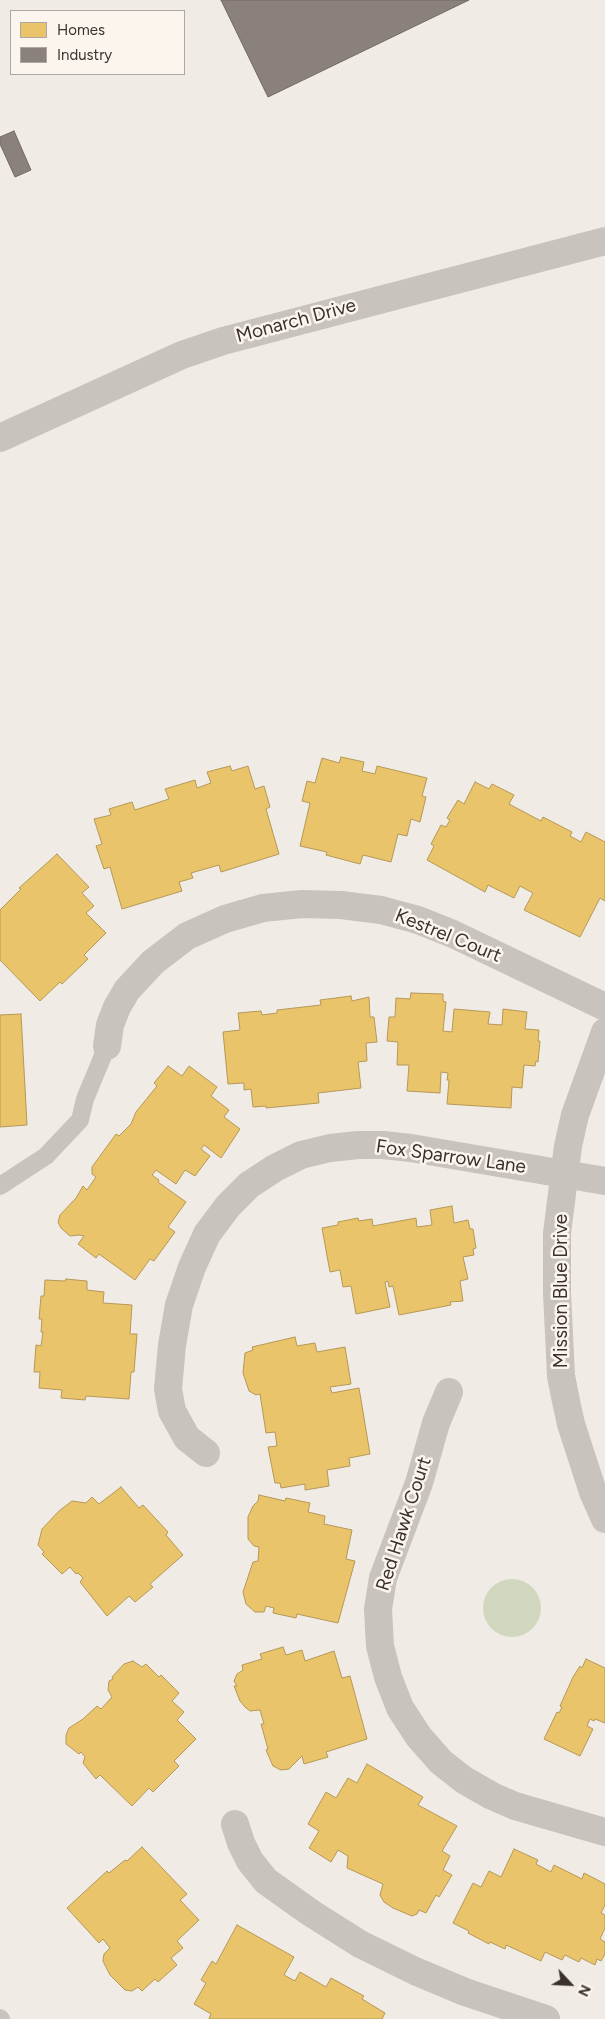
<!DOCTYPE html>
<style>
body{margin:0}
#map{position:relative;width:605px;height:2019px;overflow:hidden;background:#f0ebe5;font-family:Figtree,sans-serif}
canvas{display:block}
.legend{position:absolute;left:10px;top:10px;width:175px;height:65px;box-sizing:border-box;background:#fbf5ee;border:1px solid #aea6a0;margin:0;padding:6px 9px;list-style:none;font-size:15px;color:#3b302b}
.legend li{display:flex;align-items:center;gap:10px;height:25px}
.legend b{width:25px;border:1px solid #aea6a0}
.north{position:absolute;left:545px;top:1959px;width:50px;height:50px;-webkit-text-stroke:4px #fbf5ee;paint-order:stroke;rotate:115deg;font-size:14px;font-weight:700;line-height:20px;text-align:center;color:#3b302b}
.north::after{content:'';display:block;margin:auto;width:18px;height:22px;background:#3b302b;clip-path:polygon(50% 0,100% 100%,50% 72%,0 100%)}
</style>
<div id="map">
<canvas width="605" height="2019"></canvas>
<ul class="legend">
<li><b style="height:14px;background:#e9c46a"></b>Homes</li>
<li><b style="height:14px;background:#8a817c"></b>Industry</li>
</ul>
<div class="north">N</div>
</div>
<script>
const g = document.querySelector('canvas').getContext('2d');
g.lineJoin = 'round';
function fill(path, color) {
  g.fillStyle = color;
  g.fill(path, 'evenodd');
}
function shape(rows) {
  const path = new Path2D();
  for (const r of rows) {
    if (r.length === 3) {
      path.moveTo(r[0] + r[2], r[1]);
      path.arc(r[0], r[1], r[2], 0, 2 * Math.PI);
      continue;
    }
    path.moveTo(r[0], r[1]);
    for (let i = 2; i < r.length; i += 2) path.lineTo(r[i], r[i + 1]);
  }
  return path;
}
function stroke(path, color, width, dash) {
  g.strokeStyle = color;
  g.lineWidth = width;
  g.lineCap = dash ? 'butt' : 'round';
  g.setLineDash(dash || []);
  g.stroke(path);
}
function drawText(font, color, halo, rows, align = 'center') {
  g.font = font + ' Figtree,sans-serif';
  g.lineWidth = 5;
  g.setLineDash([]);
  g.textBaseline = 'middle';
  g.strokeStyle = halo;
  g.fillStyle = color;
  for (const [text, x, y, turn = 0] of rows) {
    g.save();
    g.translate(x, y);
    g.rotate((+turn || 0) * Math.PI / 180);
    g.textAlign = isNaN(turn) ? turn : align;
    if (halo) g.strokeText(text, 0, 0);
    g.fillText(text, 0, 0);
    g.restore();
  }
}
fill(shape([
 [512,1608,29]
]), '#d1d6bf');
const homes = shape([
 [341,757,364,762,362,771,375,774,377,766,427,778,422,796,426,797,420,822,411,819,407,836,398,834,391,862,363,855,360,864,326,855,327,852,300,846,310,803,302,801,307,781,315,783,322,758,339,763,341,757],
 [230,766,232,771,248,766,255,789,264,786,270,807,266,809,279,854,221,872,219,865,191,873,193,878,179,882,182,891,122,909,110,867,104,869,96,846,102,844,94,819,111,815,109,809,132,802,135,810,169,799,165,789,195,780,197,788,211,783,207,772,230,766],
 [475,782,489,789,492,784,514,795,509,804,541,821,543,817,572,832,570,836,581,842,586,832,605,842,605,901,600,898,580,937,524,910,533,893,520,886,514,898,488,885,485,892,427,860,434,846,431,844,441,825,446,827,450,820,447,818,458,800,464,804,475,782],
 [57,854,89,887,82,893,94,906,86,913,106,933,84,955,88,959,62,984,60,982,40,1001,0,960,0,910,21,889,19,888,57,854],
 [411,993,443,994,443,1001,446,1002,443,1031,452,1032,454,1009,490,1012,488,1024,502,1025,503,1009,527,1012,525,1029,539,1030,538,1041,540,1041,538,1062,536,1061,535,1066,524,1065,522,1088,512,1087,511,1108,447,1104,449,1080,447,1080,448,1073,441,1072,440,1093,407,1091,409,1065,397,1065,398,1042,387,1041,389,1017,395,1017,396,998,410,999,411,993],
 [351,996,352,1001,369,997,370,1017,374,1017,377,1042,366,1043,367,1061,358,1062,361,1088,318,1093,319,1103,266,1108,266,1106,253,1107,251,1089,244,1090,244,1083,228,1084,223,1032,240,1030,238,1013,261,1011,262,1015,277,1013,277,1010,321,1005,320,1000,351,996],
 [21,1014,27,1125,0,1127,0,1015,21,1014],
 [168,1066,182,1076,189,1066,217,1087,211,1096,229,1110,224,1117,240,1129,221,1158,204,1145,201,1149,210,1156,195,1176,185,1170,176,1184,156,1170,152,1175,159,1180,158,1182,186,1202,168,1227,175,1232,154,1261,150,1259,135,1280,99,1254,96,1258,78,1244,84,1236,79,1235,70,1236,61,1228,58,1222,60,1215,76,1198,83,1186,87,1190,96,1177,92,1174,92,1167,116,1134,119,1136,131,1124,136,1112,157,1086,154,1083,168,1066],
 [452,1206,454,1223,468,1220,470,1229,473,1229,476,1248,473,1249,474,1255,463,1257,468,1279,460,1281,463,1301,450,1302,451,1305,399,1315,393,1286,389,1287,388,1281,385,1282,390,1307,356,1314,351,1286,343,1287,340,1270,330,1272,322,1228,338,1225,338,1222,358,1218,359,1221,372,1219,373,1226,416,1218,417,1227,432,1225,430,1210,452,1206],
 [66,1279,87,1281,87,1290,104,1292,103,1303,132,1305,130,1334,137,1334,134,1372,131,1372,129,1399,86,1396,85,1400,61,1398,62,1390,39,1388,40,1372,34,1372,36,1345,41,1346,43,1332,41,1332,42,1319,39,1319,41,1296,44,1296,45,1280,65,1281,66,1279],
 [295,1337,297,1346,315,1343,317,1352,345,1347,351,1384,330,1387,332,1393,359,1388,370,1454,349,1458,350,1466,327,1470,329,1486,305,1490,305,1484,281,1488,280,1483,275,1483,268,1447,277,1446,275,1432,266,1433,260,1394,256,1395,249,1391,243,1373,245,1353,253,1350,252,1347,295,1337],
 [121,1487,139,1508,143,1505,168,1532,166,1535,183,1555,150,1584,153,1587,135,1602,129,1596,107,1616,80,1582,83,1578,78,1573,76,1574,70,1567,62,1574,42,1554,44,1552,38,1545,42,1529,59,1511,72,1501,86,1503,92,1497,99,1504,121,1487],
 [259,1495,285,1501,286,1498,310,1503,308,1512,325,1516,324,1524,352,1530,346,1559,355,1561,338,1623,297,1614,296,1618,273,1613,274,1608,266,1606,264,1612,255,1612,246,1604,243,1592,253,1562,258,1561,259,1547,254,1546,248,1539,248,1517,253,1506,258,1501,259,1495],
 [283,1647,286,1655,302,1650,305,1661,334,1651,342,1678,350,1676,367,1739,326,1752,328,1757,304,1764,302,1756,289,1769,281,1770,273,1766,266,1750,268,1749,261,1724,264,1724,260,1710,250,1711,245,1707,240,1701,234,1686,237,1686,234,1681,237,1674,243,1670,242,1665,262,1659,260,1654,283,1647],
 [586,1659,605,1668,605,1723,595,1719,594,1721,590,1719,587,1726,593,1729,580,1756,544,1739,557,1712,559,1713,562,1707,560,1706,573,1677,580,1666,582,1668,586,1659],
 [133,1661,142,1667,146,1664,159,1677,161,1675,179,1693,172,1701,184,1712,177,1720,196,1739,174,1761,179,1766,153,1792,149,1788,132,1806,100,1775,96,1779,83,1763,85,1757,81,1752,79,1754,66,1744,66,1735,69,1728,83,1719,97,1706,101,1709,112,1697,108,1690,109,1681,113,1679,112,1677,124,1664,133,1661],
 [367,1764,423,1797,418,1805,457,1826,442,1851,450,1856,443,1870,452,1875,439,1897,436,1895,426,1913,419,1910,417,1914,412,1916,393,1908,384,1902,380,1895,383,1884,347,1868,348,1856,338,1850,331,1862,309,1848,319,1831,308,1824,326,1792,336,1798,348,1778,357,1783,367,1764],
 [142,1847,187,1894,180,1900,199,1920,177,1941,183,1948,171,1958,177,1965,158,1982,155,1979,142,1991,138,1987,132,1991,125,1990,110,1975,103,1961,104,1954,110,1948,103,1939,99,1943,67,1908,107,1871,109,1873,125,1860,127,1861,142,1847],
 [514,1849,538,1860,536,1864,551,1872,554,1865,582,1879,584,1873,605,1884,605,1905,601,1913,605,1915,605,1928,600,1939,605,1942,605,1954,601,1961,597,1959,595,1965,581,1958,579,1962,565,1955,562,1960,545,1952,541,1961,506,1945,505,1949,490,1942,489,1944,468,1933,469,1931,453,1923,473,1883,481,1887,489,1871,501,1877,514,1849],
 [237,1925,294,1957,284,1975,295,1981,300,1972,326,1987,331,1978,364,1996,362,1999,385,2013,382,2019,209,2019,211,2014,194,2004,206,1983,201,1980,212,1961,216,1964,237,1925]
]);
fill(homes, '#e9c46a');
stroke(homes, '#b59857', 1);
const industry = shape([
 [221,0,469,0,268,97,221,0],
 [14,131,31,170,15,177,0,144,0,137,14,131]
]);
fill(industry, '#8a817c');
stroke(industry, '#726964', 1);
stroke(shape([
 [0,1186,46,1156,80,1120,85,1099,107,1046],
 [0,2018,1,2019]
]), '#c9c3be', 18);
stroke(shape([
 [107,1046,110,1025,117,1007,127,990,153,962,187,936,225,919,263,908,302,904,341,905,381,910,418,920,453,934,605,1007],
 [449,1392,436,1423,419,1483,383,1578,378,1609,380,1646,388,1677,400,1708,419,1737,441,1762,464,1780,492,1796,515,1806,605,1832],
 [206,1453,187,1438,172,1411,168,1389,172,1345,179,1305,192,1267,207,1234,228,1206,249,1185,275,1168,301,1155,330,1148,358,1145,383,1145,411,1148,605,1181],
 [235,1824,241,1843,250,1861,266,1881,311,1913,360,1944,415,1971,465,1992,546,2019]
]), '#c9c3be', 28);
stroke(shape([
 [0,438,182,355,223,341,605,241],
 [605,1032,575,1115,568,1146,557,1233,557,1293,561,1376,566,1401,571,1424,593,1492,605,1519]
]), '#c9c3be', 28);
drawText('19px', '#3b302b', '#fbf5ee', [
 ["Monarch Drive",296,321,-15],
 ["Kestrel Court",448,936,22],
 ["Fox Sparrow Lane",451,1157,8],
 ["Mission Blue Drive",561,1291,-90],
 ["Red Hawk Court",404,1524,-72]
]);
</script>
